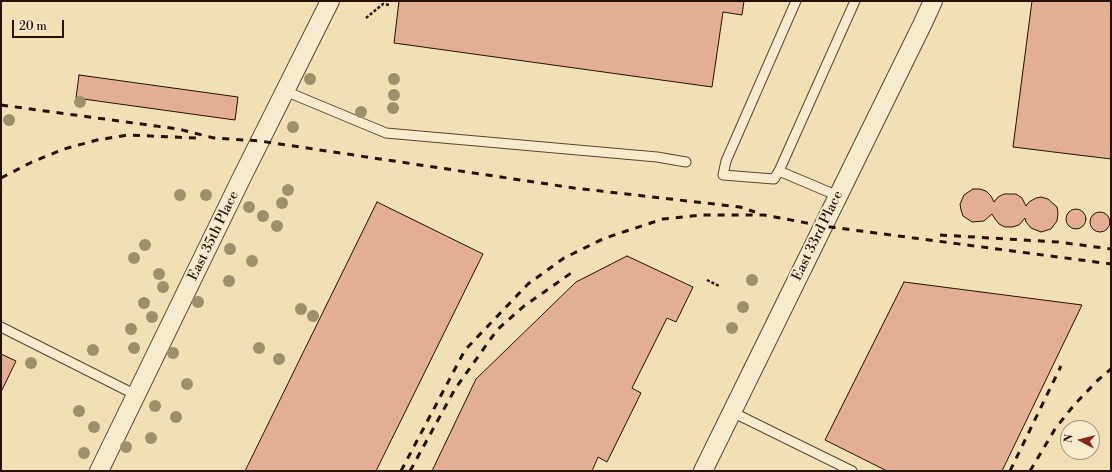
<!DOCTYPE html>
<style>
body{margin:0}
#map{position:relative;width:1112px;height:472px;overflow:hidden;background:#f1e0b4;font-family:"Libre Bodoni",serif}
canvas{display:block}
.frame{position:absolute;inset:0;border:2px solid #261100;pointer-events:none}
.north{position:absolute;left:1060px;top:420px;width:40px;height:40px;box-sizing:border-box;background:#f6ebce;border:1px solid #a3947c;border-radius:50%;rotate:277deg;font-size:11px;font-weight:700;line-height:16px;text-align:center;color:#261100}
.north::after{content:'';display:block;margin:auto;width:14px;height:18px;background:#8f2418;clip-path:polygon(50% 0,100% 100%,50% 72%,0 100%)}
.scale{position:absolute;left:12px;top:20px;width:52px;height:18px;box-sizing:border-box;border:2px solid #261100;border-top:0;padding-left:5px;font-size:12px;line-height:14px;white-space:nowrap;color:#261100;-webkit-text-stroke:3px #f6ebce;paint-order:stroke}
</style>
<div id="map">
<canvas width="1112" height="472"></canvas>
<div class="frame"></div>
<div class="north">N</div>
<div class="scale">20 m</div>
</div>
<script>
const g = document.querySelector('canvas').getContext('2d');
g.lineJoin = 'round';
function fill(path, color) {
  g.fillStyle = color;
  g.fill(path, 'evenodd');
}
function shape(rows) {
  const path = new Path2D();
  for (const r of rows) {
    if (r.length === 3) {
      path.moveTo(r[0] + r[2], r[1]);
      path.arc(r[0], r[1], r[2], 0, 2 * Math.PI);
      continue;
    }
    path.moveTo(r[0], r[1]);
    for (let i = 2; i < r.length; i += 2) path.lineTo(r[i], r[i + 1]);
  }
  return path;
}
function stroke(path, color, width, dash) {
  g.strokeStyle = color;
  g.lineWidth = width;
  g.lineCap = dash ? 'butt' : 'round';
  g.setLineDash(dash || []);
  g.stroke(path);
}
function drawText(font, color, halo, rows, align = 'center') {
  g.font = font + ' "Libre Bodoni",serif';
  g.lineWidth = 4;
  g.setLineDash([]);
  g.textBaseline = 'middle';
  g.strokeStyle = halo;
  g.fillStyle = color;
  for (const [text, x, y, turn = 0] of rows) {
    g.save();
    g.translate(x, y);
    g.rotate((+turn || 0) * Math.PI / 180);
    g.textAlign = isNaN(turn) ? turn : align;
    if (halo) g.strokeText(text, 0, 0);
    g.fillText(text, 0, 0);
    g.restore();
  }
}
const building = shape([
 [399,1,744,1,742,15,723,12,712,87,394,43,399,1],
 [1032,1,1111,1,1111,159,1013,147,1032,1],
 [79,75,238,97,235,120,76,98,79,75],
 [973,189,980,189,986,191,991,196,994,202,998,197,1004,194,1016,194,1022,198,1026,206,1029,202,1036,198,1041,197,1048,199,1057,207,1058,213,1057,221,1051,229,1041,232,1031,228,1026,222,1025,218,1019,225,1012,227,1005,227,999,224,995,219,992,214,984,221,972,222,963,216,961,210,960,204,964,195,973,189],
 [377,202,483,254,376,471,245,471,377,202],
 [1076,219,10],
 [1100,222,10],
 [627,256,693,287,676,322,667,318,632,388,641,393,607,462,598,457,592,471,432,471,476,379,576,282,627,256],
 [904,282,1082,305,1002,471,887,471,825,440,904,282],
 [1,354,16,361,1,392,1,354]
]);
fill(building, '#e4ae92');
stroke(building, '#261100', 1);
const service = shape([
 [285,91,386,133,657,157,686,162],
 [779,171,774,179,723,175,726,161,796,1],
 [838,196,779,171,855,1],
 [1,327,136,395],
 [732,412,852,471]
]);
const minor = shape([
 [99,471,241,179,330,1],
 [703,471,923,23,933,1]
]);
stroke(service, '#59452d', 11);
stroke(minor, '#59452d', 20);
stroke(shape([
 [366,18,383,4,390,5],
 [707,280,719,286]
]), '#261100', 2.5, [3, 2]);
stroke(service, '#f6ebce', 9);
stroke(minor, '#f6ebce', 18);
stroke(shape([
 [1,105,178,129,214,138,260,141,574,188,740,207,755,212],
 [1,178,32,162,64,149,97,140,128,135,196,138],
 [940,235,1058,242,1111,249],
 [401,471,465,350,528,284,564,258,605,238,663,219,702,215,764,215,823,226,1111,264],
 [410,471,455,389,497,330,524,306,574,271],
 [1010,471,1061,366],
 [1030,471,1055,429,1074,405,1098,380,1111,369]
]), '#261100', 3, [7, 7]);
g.fillStyle = '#9e906b';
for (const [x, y] of [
 [310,79],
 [394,79],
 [394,95],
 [80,102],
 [393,108],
 [361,112],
 [9,120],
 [293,127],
 [288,190],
 [180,195],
 [206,195],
 [282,203],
 [249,207],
 [263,216],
 [277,226],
 [145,245],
 [230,249],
 [134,258],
 [252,261],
 [159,274],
 [752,280],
 [229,281],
 [163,287],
 [198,302],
 [144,303],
 [743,307],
 [301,309],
 [313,316],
 [152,317],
 [732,328],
 [131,329],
 [134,348],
 [259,348],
 [93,350],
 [173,353],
 [279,359],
 [31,363],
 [187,384],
 [155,406],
 [79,411],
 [176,417],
 [94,427],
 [151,438],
 [126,447],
 [84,453]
]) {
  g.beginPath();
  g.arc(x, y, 6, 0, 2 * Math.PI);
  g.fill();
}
drawText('14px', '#261100', '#f6ebce', [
 ["East 35th Place",214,236,-64],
 ["East 33rd Place",818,236,-64]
]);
</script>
